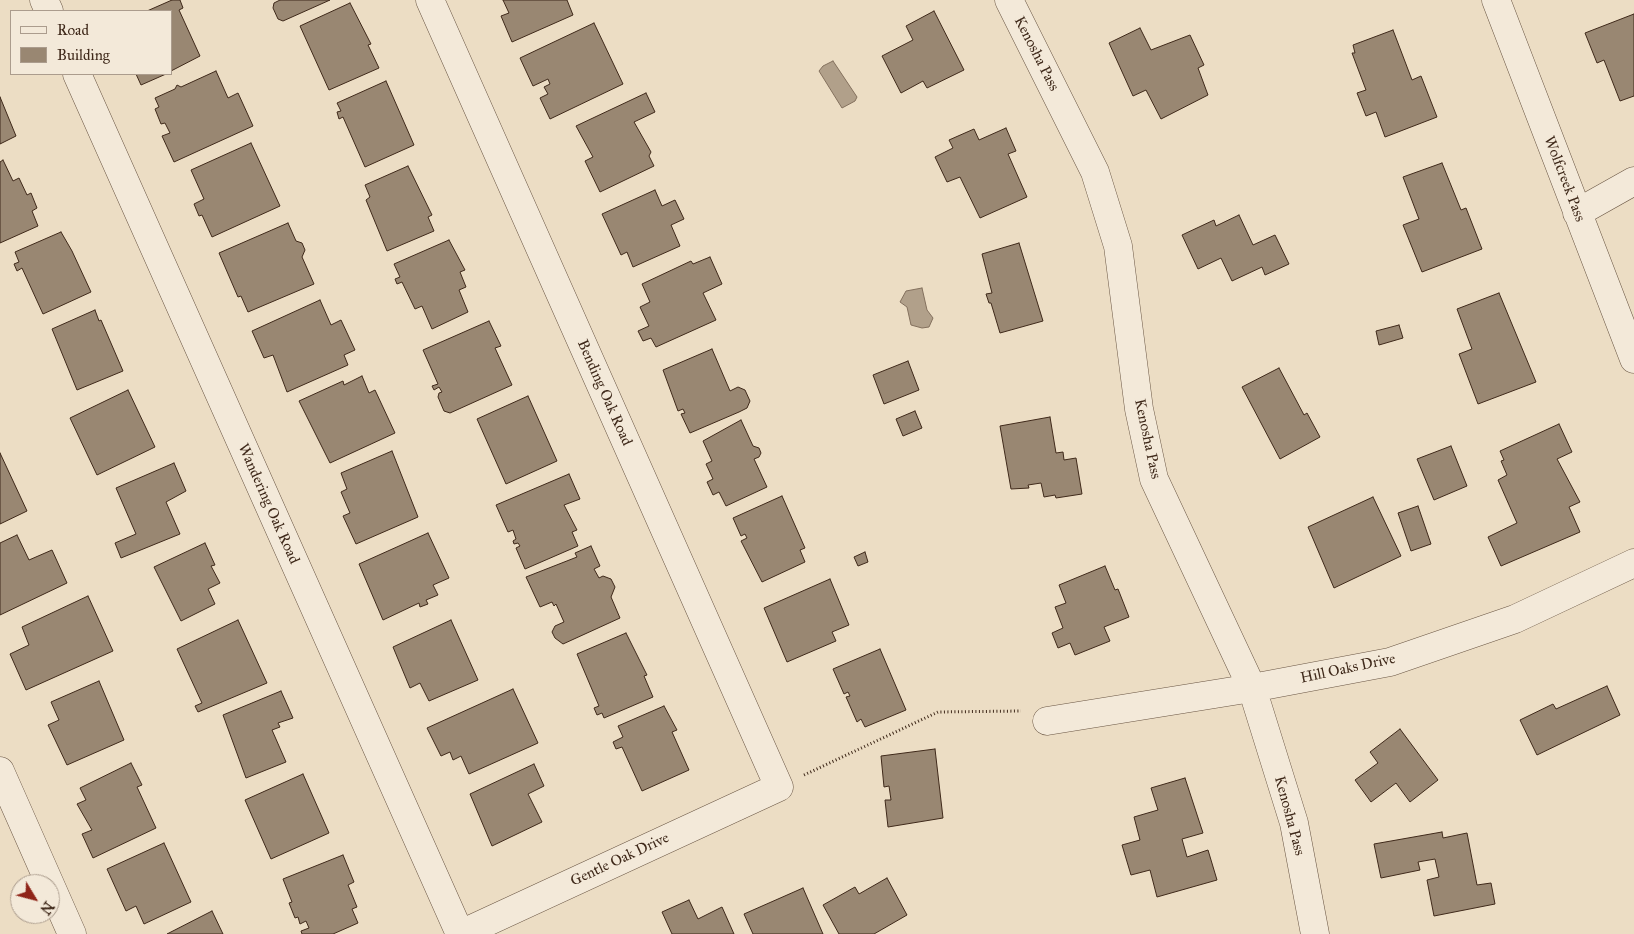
<!DOCTYPE html>
<style>
body{margin:0}
#map{position:relative;width:1634px;height:934px;overflow:hidden;background:#ecddc4;font-family:"IM FELL Great Primer",serif}
canvas{display:block}
.legend{position:absolute;left:10px;top:10px;width:162px;height:65px;box-sizing:border-box;background:#f3e9d9;border:1px solid #ab9c8d;margin:0;padding:6px 9px;list-style:none;font-size:15px;color:#3f291a}
.legend li{display:flex;align-items:center;gap:10px;height:25px}
.legend b{width:25px;border:1px solid #ab9c8d}
.north{position:absolute;left:10px;top:874px;width:50px;height:50px;box-sizing:border-box;background:#f3e9d9;border:1px solid #ab9c8d;border-radius:50%;rotate:127deg;font-size:14px;font-weight:700;line-height:20px;text-align:center;color:#3f291a}
.north::after{content:'';display:block;margin:auto;width:18px;height:22px;background:#8f2418;clip-path:polygon(50% 0,100% 100%,50% 72%,0 100%)}
</style>
<div id="map">
<canvas width="1634" height="934"></canvas>
<ul class="legend">
<li><b style="height:6px;background:#f3e9d9"></b>Road</li>
<li><b style="height:14px;background:#998772"></b>Building</li>
</ul>
<div class="north">N</div>
</div>
<script>
const g = document.querySelector('canvas').getContext('2d');
g.lineJoin = 'round';
function fill(path, color) {
  g.fillStyle = color;
  g.fill(path, 'evenodd');
}
function shape(rows) {
  const path = new Path2D();
  for (const r of rows) {
    path.moveTo(r[0], r[1]);
    for (let i = 2; i < r.length; i += 2) path.lineTo(r[i], r[i + 1]);
  }
  return path;
}
function stroke(path, color, width, dash) {
  g.strokeStyle = color;
  g.lineWidth = width;
  g.lineCap = dash ? 'butt' : 'round';
  g.setLineDash(dash || []);
  g.stroke(path);
}
function drawText(font, color, halo, rows, align = 'center') {
  g.font = font + ' "IM FELL Great Primer",serif';
  g.lineWidth = 4.5;
  g.setLineDash([]);
  g.textBaseline = 'middle';
  g.strokeStyle = halo;
  g.fillStyle = color;
  for (const [text, x, y, turn = 0] of rows) {
    g.save();
    g.translate(x, y);
    g.rotate((+turn || 0) * Math.PI / 180);
    g.textAlign = isNaN(turn) ? turn : align;
    if (halo) g.strokeText(text, 0, 0);
    g.fillText(text, 0, 0);
    g.restore();
  }
}
const water = shape([
 [833,61,857,97,855,101,842,108,819,71,823,66,833,61],
 [922,288,927,310,933,318,929,327,922,328,911,325,907,307,900,302,906,291,922,288]
]);
fill(water, '#b1a08a');
stroke(water, '#83705d', 1);
const building = shape([
 [172,0,180,0,183,8,179,10,200,56,171,71,171,11,147,11,172,0],
 [280,0,330,0,283,21,278,19,273,8,274,3,280,0],
 [503,0,567,0,573,15,512,42,501,16,509,13,503,0],
 [350,3,371,44,368,45,379,68,329,90,300,26,350,3],
 [934,11,964,70,927,88,923,81,901,93,882,56,913,40,906,26,934,11],
 [1634,14,1634,96,1620,101,1604,60,1597,63,1585,33,1634,14],
 [594,23,623,84,550,119,540,98,548,94,544,87,550,84,548,79,533,86,520,58,594,23],
 [1140,28,1151,50,1190,35,1204,65,1198,68,1208,95,1161,119,1146,90,1133,96,1109,43,1140,28],
 [1393,30,1412,80,1421,76,1437,117,1385,137,1376,112,1366,116,1357,93,1366,90,1352,53,1355,53,1353,45,1393,30],
 [216,71,228,98,238,93,253,126,174,162,162,136,170,133,165,123,161,124,155,109,159,107,155,98,175,89,177,85,181,87,216,71],
 [136,74,166,74,141,85,136,74],
 [386,81,414,145,365,167,343,117,339,119,337,112,341,111,337,103,386,81],
 [646,93,655,112,634,122,651,152,649,156,654,166,600,192,585,161,593,157,576,126,646,93],
 [0,97,16,136,0,144,0,97],
 [1006,128,1016,151,1008,154,1027,197,980,218,960,177,947,182,935,157,953,148,949,140,974,129,979,140,1006,128],
 [251,143,280,206,212,237,202,215,199,216,194,204,204,199,191,170,251,143],
 [3,160,13,181,19,178,27,195,31,193,37,208,32,211,38,226,0,243,0,162,3,160],
 [1442,163,1461,210,1466,208,1482,249,1422,272,1403,225,1419,219,1403,177,1442,163],
 [408,166,432,215,428,217,434,231,387,251,366,200,370,197,365,185,408,166],
 [655,190,662,206,675,200,684,219,671,225,680,246,633,267,627,252,621,255,602,214,655,190],
 [1239,215,1253,245,1275,235,1289,264,1265,275,1262,267,1232,281,1221,258,1198,269,1182,235,1214,220,1216,226,1239,215],
 [288,223,296,241,302,243,305,250,302,257,314,284,248,312,241,296,238,297,219,253,288,223],
 [61,232,72,251,91,292,43,314,22,268,17,271,14,264,19,262,15,252,61,232],
 [449,240,465,270,460,272,466,287,459,290,468,312,432,329,422,306,415,309,402,282,397,284,395,279,400,277,394,264,449,240],
 [1019,243,1043,321,1000,333,991,303,989,303,986,294,992,293,982,254,1019,243],
 [710,257,722,284,703,293,716,320,656,347,651,338,643,341,638,331,649,326,640,307,650,302,642,284,691,261,693,264,710,257],
 [1499,293,1536,382,1478,404,1459,354,1472,349,1457,309,1499,293],
 [320,300,331,325,341,320,355,350,344,355,348,365,287,392,273,355,264,358,252,331,320,300],
 [95,310,99,321,101,320,123,371,77,390,52,329,95,310],
 [489,321,501,346,495,348,512,385,450,413,444,411,438,397,439,393,442,392,439,387,434,390,432,386,438,384,423,350,489,321],
 [1399,325,1403,338,1379,345,1376,331,1399,325],
 [712,349,730,391,738,387,745,390,750,401,747,408,739,412,690,433,681,414,685,413,683,409,678,411,663,370,712,349],
 [908,361,919,390,884,404,873,375,908,361],
 [1279,368,1304,415,1307,413,1320,437,1280,459,1242,387,1279,368],
 [362,376,369,393,375,390,395,433,330,463,299,401,343,381,344,385,362,376],
 [128,390,155,447,97,475,70,418,128,390],
 [528,396,557,461,506,484,477,419,528,396],
 [915,411,922,428,903,436,896,419,915,411],
 [1050,417,1056,453,1063,452,1064,460,1076,458,1082,494,1056,498,1055,495,1044,497,1041,483,1028,485,1029,488,1011,489,1000,426,1050,417],
 [741,420,753,446,759,448,761,453,759,457,754,459,767,487,726,506,719,492,713,495,707,482,713,479,706,464,712,461,703,441,741,420],
 [1559,424,1572,452,1557,459,1580,502,1569,507,1580,532,1501,566,1488,537,1517,523,1498,480,1507,475,1501,461,1504,460,1500,451,1559,424],
 [1451,446,1467,486,1434,500,1417,459,1451,446],
 [392,451,418,517,356,544,343,516,350,513,341,492,347,489,341,473,392,451],
 [0,453,27,511,0,524,0,453],
 [174,463,186,491,166,502,180,534,121,558,115,543,136,534,116,488,174,463],
 [569,474,580,499,564,505,577,530,572,532,578,546,525,569,516,548,520,546,518,543,514,544,513,541,516,539,513,530,508,532,496,505,569,474],
 [782,496,805,548,800,550,805,562,762,582,741,541,747,538,745,534,741,536,733,518,782,496],
 [1373,497,1401,556,1334,588,1308,527,1373,497],
 [1418,506,1431,544,1411,551,1398,513,1418,506],
 [428,533,449,578,433,585,438,595,426,600,428,604,420,607,419,603,383,620,359,564,428,533],
 [17,535,29,560,52,550,67,583,0,615,0,543,17,535],
 [205,543,215,565,211,566,220,583,208,589,215,604,181,621,154,567,205,543],
 [591,546,600,566,594,569,599,578,603,576,611,579,615,587,611,597,620,618,563,644,555,638,552,632,555,626,564,622,556,604,554,606,552,602,540,607,526,577,577,557,575,553,591,546],
 [865,552,868,562,858,566,854,557,865,552],
 [1105,566,1115,590,1118,589,1129,617,1104,627,1110,641,1075,655,1070,643,1058,648,1052,633,1063,628,1055,607,1066,603,1059,585,1105,566],
 [830,579,849,625,832,632,836,641,787,662,764,608,830,579],
 [88,596,113,651,26,690,10,654,29,645,22,627,88,596],
 [238,620,267,683,198,712,195,706,202,703,177,649,238,620],
 [451,620,478,680,429,701,420,683,410,688,393,647,451,620],
 [626,633,647,675,644,676,653,697,604,718,602,713,597,715,594,708,599,706,577,654,626,633],
 [880,649,906,710,865,727,861,719,857,722,846,697,850,696,848,692,844,694,833,669,880,649],
 [99,681,124,740,67,765,48,725,59,720,51,702,99,681],
 [1607,686,1620,715,1537,755,1520,720,1553,704,1556,709,1607,686],
 [513,689,538,743,469,774,461,756,453,760,450,752,441,756,427,728,513,689],
 [281,691,293,718,278,723,280,727,272,730,286,762,246,778,223,715,281,691],
 [664,706,677,730,672,732,689,770,642,791,622,747,616,749,613,742,623,737,618,726,664,706],
 [1400,729,1438,780,1410,802,1396,783,1371,802,1355,780,1378,763,1370,752,1400,729],
 [935,749,943,818,888,827,885,800,891,800,889,786,884,787,881,756,935,749],
 [131,763,142,785,137,787,156,828,93,858,82,834,92,830,77,804,86,800,80,788,131,763],
 [534,764,544,786,528,794,542,822,492,846,470,794,534,764],
 [303,774,329,833,271,859,245,800,303,774],
 [1185,778,1203,833,1182,839,1187,857,1208,850,1217,880,1157,897,1150,870,1131,875,1122,845,1140,840,1134,817,1158,810,1151,788,1185,778],
 [1442,832,1443,838,1467,833,1477,885,1491,883,1495,904,1434,916,1427,880,1439,877,1435,859,1418,862,1420,870,1381,878,1374,844,1442,832],
 [164,843,191,902,144,924,136,906,126,911,107,869,164,843],
 [343,855,354,882,348,885,357,907,352,909,358,923,333,934,302,934,301,931,309,928,306,921,300,924,298,917,295,918,289,903,292,902,283,879,343,855],
 [887,878,907,915,874,934,839,934,823,905,855,887,859,894,887,878],
 [803,888,823,934,753,934,744,914,803,888],
 [689,900,698,919,722,907,734,934,672,934,662,912,689,900],
 [212,911,223,934,167,934,212,911]
]);
fill(building, '#998772');
stroke(building, '#3f291a', 1);
const minor = shape([
 [44,0,49,11],
 [430,0,779,787,461,934],
 [1009,0,1095,172,1118,246,1139,409,1154,479,1252,688,1294,823,1315,934],
 [1496,0,1634,359],
 [77,74,460,934],
 [1577,213,1634,181],
 [1047,721,1252,688,1390,662,1515,619,1634,563],
 [0,771,72,934]
]);
stroke(minor, '#6a5644', 29);
stroke(shape([
 [804,775,938,712,1021,711]
]), '#3f291a', 3, [1, 2.5]);
stroke(minor, '#f3e9d9', 28);
drawText('15px', '#3f291a', '#f3e9d9', [
 ["Kenosha Pass",1036,54,63],
 ["Wolfcreek Pass",1564,179,69],
 ["Bending Oak Road",604,393,66],
 ["Kenosha Pass",1147,439,78],
 ["Wandering Oak Road",268,504,66],
 ["Hill Oaks Drive",1348,669,-12],
 ["Kenosha Pass",1289,816,75],
 ["Gentle Oak Drive",620,860,-25]
]);
</script>
